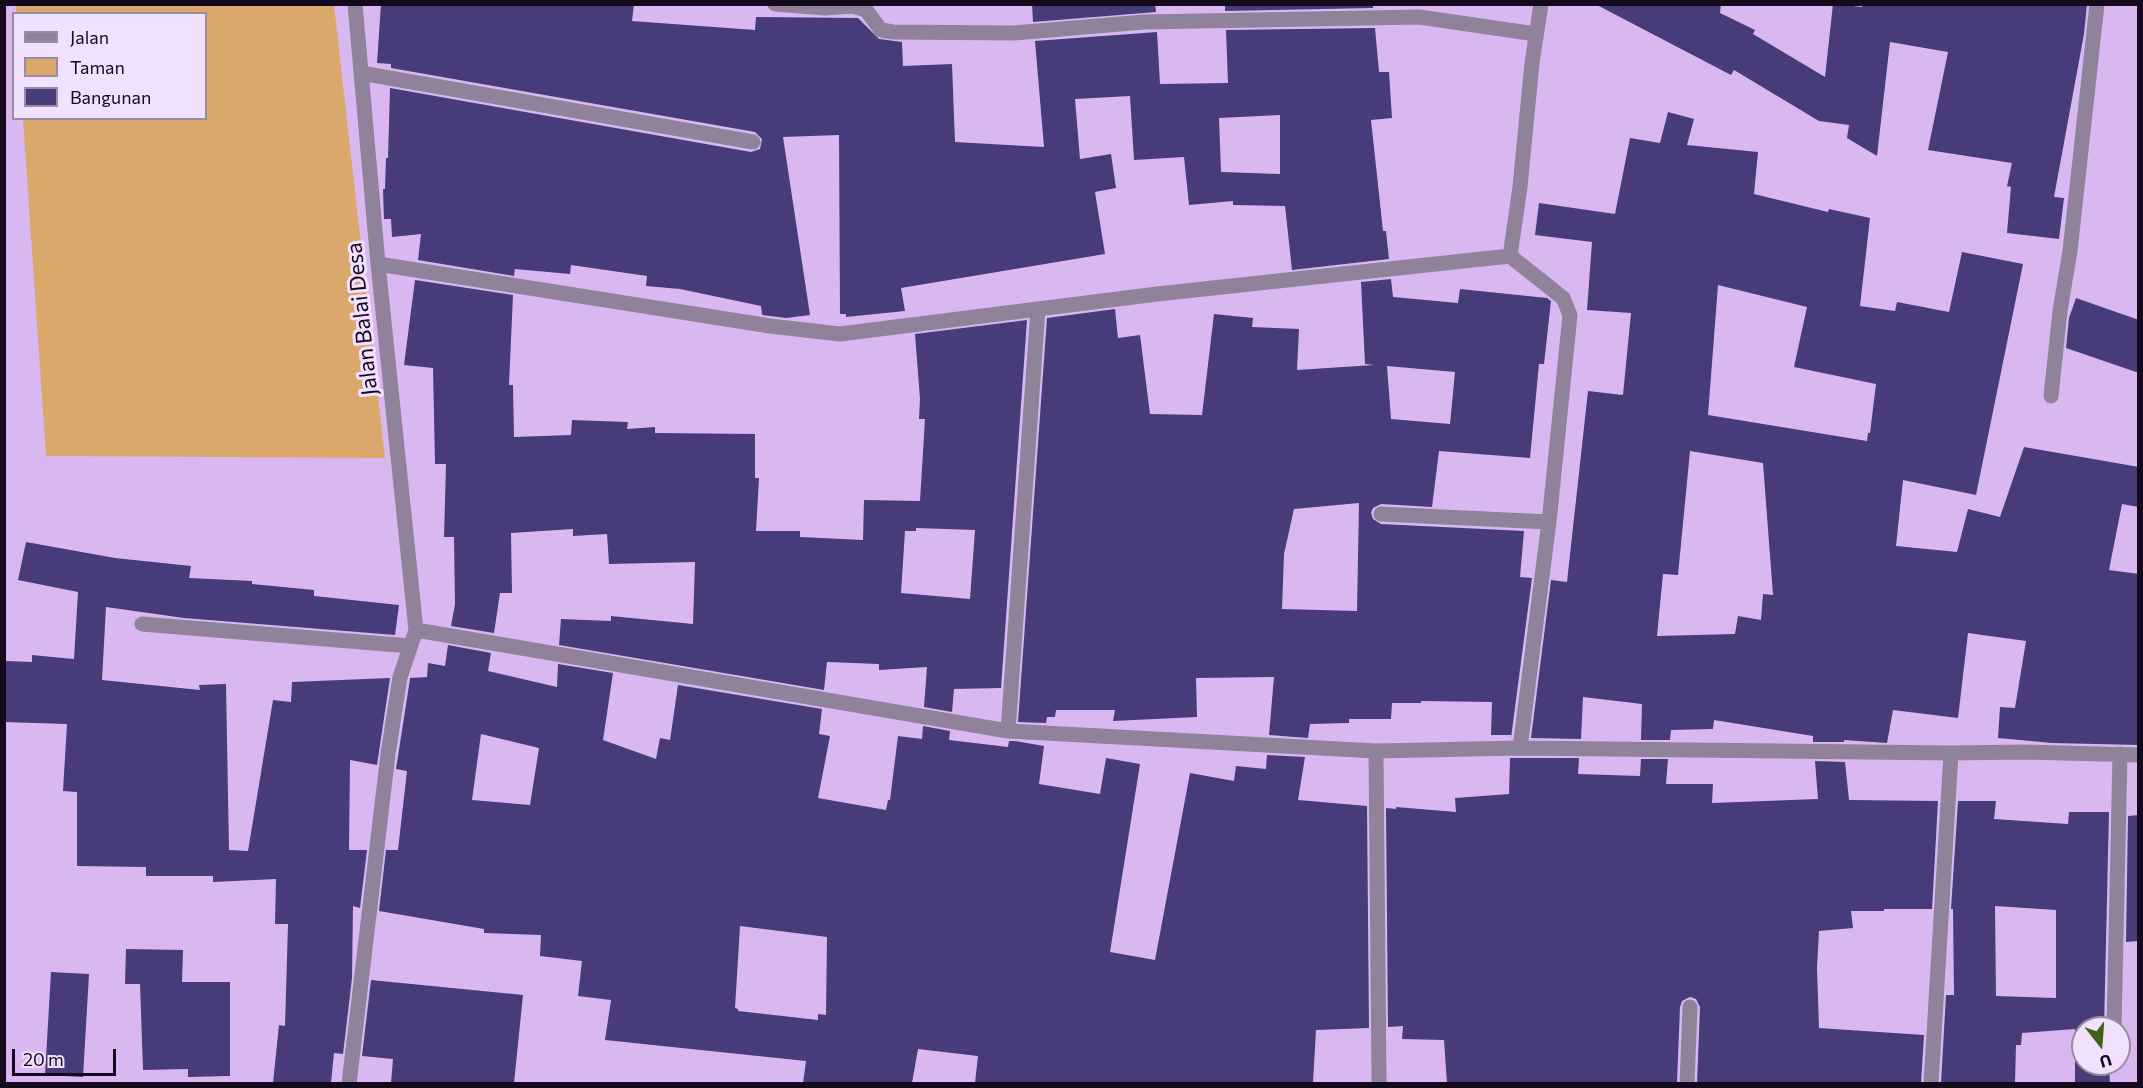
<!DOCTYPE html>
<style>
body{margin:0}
#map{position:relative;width:2143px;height:1088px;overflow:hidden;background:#d9b8f2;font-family:Commissioner,sans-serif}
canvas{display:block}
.frame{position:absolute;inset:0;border:6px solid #15091d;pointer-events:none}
.legend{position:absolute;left:12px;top:12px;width:195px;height:108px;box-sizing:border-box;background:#f1e1fe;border:2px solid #998ba4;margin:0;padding:8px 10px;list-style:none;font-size:18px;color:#15091d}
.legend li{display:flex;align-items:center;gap:12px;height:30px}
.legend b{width:30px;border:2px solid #998ba4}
.north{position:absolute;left:2071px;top:1016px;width:60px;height:60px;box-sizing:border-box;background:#f1e1fe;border:2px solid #998ba4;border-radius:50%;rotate:163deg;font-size:16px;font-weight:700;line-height:24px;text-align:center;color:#15091d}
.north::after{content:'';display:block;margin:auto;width:21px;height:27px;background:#416115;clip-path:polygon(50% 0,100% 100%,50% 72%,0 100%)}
.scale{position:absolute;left:12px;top:1049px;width:104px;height:27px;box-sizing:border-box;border:3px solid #15091d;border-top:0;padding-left:8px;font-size:18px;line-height:21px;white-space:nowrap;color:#15091d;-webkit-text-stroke:4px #f1e1fe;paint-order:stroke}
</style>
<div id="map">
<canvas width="2143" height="1088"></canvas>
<div class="frame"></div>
<ul class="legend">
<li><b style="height:8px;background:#90829b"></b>Jalan</li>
<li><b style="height:16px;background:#dba86b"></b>Taman</li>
<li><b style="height:16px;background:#483b7a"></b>Bangunan</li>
</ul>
<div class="north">U</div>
<div class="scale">20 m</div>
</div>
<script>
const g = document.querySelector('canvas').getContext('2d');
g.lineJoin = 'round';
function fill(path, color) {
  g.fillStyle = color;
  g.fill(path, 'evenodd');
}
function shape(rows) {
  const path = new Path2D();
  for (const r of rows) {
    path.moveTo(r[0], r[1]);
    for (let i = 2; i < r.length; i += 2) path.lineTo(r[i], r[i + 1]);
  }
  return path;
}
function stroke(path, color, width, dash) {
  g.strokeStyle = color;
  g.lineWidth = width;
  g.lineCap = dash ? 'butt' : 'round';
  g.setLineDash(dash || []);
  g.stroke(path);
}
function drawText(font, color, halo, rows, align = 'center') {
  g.font = font + ' Commissioner,sans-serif';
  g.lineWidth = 6;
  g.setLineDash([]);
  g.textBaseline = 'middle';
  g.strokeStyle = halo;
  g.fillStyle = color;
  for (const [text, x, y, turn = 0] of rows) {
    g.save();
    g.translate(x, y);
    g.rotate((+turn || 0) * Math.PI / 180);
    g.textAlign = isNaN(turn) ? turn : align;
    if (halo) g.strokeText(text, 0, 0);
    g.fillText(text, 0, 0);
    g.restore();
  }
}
fill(shape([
 [16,5,334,5,385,458,46,456,23,119,206,118,206,14,16,14]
]), '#dba86b');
fill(shape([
 [381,4,634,4,632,21,755,30,756,17,858,18,879,39,902,42,903,66,952,64,955,142,1044,147,1035,41,1157,32,1160,84,1228,83,1226,30,1375,28,1379,72,1389,72,1392,118,1371,120,1383,231,1386,231,1389,259,1292,270,1285,206,1233,205,1233,201,1189,205,1184,157,1134,160,1130,96,1075,99,1080,159,1111,154,1116,188,1095,192,1105,254,901,288,905,311,846,317,846,314,840,314,839,135,783,137,810,315,786,318,762,315,761,306,680,289,646,286,647,276,571,265,570,274,515,269,514,276,418,260,421,234,392,237,391,219,384,219,383,189,385,189,386,158,388,158,390,88,751,152,760,149,762,139,755,132,391,68,391,64,377,63],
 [1280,115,1280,174,1221,172,1219,118],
 [1032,4,1155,4,1156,12,1033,22],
 [1225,4,1373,4,1373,8,1225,11],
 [1595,4,1721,4,1720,13,1755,30,1753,34,1825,77,1833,4,1862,7,1862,4,2087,4,2084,34,2054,197,2064,198,2059,239,2007,233,2011,187,2007,186,2012,163,1928,150,1948,52,1890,42,1877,156,1847,138,1849,125,1819,121,1734,70,1731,75],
 [1668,112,1694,119,1687,145,1758,152,1754,194,1828,212,1829,209,1870,218,1860,306,1895,311,1897,302,1949,312,1962,252,2023,264,1976,495,1903,480,1896,546,1957,552,1968,509,2000,517,2024,447,2139,467,2139,507,2122,504,2109,570,2139,574,2139,745,2052,743,1998,738,2000,707,2015,708,2026,641,1968,633,1958,718,1893,710,1887,743,1844,740,1844,742,1813,742,1813,736,1714,720,1713,729,1671,730,1670,740,1641,740,1642,704,1583,697,1581,739,1531,738,1551,580,1567,582,1588,391,1623,395,1631,313,1587,310,1592,242,1535,235,1539,203,1615,214,1630,138,1660,143],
 [1718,285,1807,307,1794,367,1876,384,1870,433,1868,433,1867,441,1708,415],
 [1690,451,1763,463,1773,595,1763,594,1761,620,1738,616,1735,634,1657,636,1663,574,1678,575],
 [1391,279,1393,297,1458,303,1460,289,1547,298,1551,301,1544,364,1539,364,1530,458,1439,451,1432,507,1381,504,1373,508,1371,513,1373,519,1381,524,1524,531,1520,577,1532,578,1511,738,1511,735,1491,735,1492,702,1421,701,1421,703,1392,703,1391,719,1349,719,1349,723,1310,724,1308,738,1269,735,1274,677,1196,678,1197,717,1113,721,1115,710,1056,710,1055,717,1047,717,1046,723,1018,722,1047,318,1115,309,1118,338,1140,335,1150,414,1202,415,1214,314,1253,318,1252,327,1299,329,1297,370,1374,365,1365,364,1361,282],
 [1387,366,1455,372,1450,424,1391,419],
 [1359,503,1357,611,1282,609,1284,554,1294,509],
 [415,280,513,295,509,385,513,385,514,437,571,435,572,420,628,422,627,429,655,427,655,433,755,434,755,478,759,478,756,531,800,531,800,537,863,540,864,500,920,501,925,419,919,419,920,399,915,334,1027,320,1001,688,954,689,952,712,924,707,927,667,879,670,879,664,827,662,824,690,559,645,561,619,611,621,611,616,693,624,695,562,609,564,607,534,573,536,573,529,511,533,512,593,500,593,494,633,451,626,455,604,454,537,444,537,446,464,435,464,433,368,404,365],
 [916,528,975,530,970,599,901,593,905,531,916,531],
 [2076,298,2139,320,2139,373,2066,348,2069,318],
 [26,542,115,558,191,566,189,578,252,581,252,584,314,590,314,596,399,605,395,635,184,618,106,607,102,680,200,690,199,685,226,684,229,850,248,851,273,700,291,702,292,682,390,678,377,765,350,760,349,850,367,850,360,908,353,906,352,978,343,1054,334,1053,331,1083,273,1083,279,1025,285,1026,288,924,275,924,276,879,213,882,213,876,146,876,146,867,77,866,77,792,63,791,67,724,4,722,6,661,32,662,32,655,74,659,78,592,18,580],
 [448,645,491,653,488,671,557,687,558,664,613,673,603,740,656,759,660,738,670,740,678,685,822,709,819,734,830,736,818,798,886,810,888,800,890,800,898,736,922,739,923,726,950,731,949,740,1008,747,1009,741,1015,741,1044,746,1039,784,1100,794,1106,758,1140,764,1110,952,1155,960,1190,773,1234,781,1236,766,1266,769,1267,755,1305,757,1298,800,1367,806,1369,1028,1316,1030,1313,1083,975,1083,978,1056,918,1049,912,1083,803,1083,806,1061,605,1040,611,1000,578,996,582,961,540,956,541,935,484,933,484,929,379,911,386,850,398,850,407,771,396,769,410,679,410,678,427,677,428,663,445,666],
 [481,734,539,748,530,805,472,800],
 [740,926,827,937,826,1015,818,1014,818,1020,738,1011,738,1009,735,1008],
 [1510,758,1579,758,1578,774,1640,776,1641,759,1668,759,1666,784,1713,784,1712,803,1818,799,1815,761,1845,762,1849,800,1938,801,1932,909,1884,909,1884,911,1851,911,1853,928,1819,931,1817,968,1819,1028,1924,1035,1921,1083,1697,1083,1700,1007,1696,999,1690,997,1682,1001,1680,1007,1677,1083,1447,1083,1444,1040,1402,1039,1403,1026,1388,1027,1386,808,1396,809,1396,807,1456,812,1455,798,1509,794],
 [1958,801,1996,801,1994,819,2068,824,2069,812,2109,812,2104,1028,2083,1028,2083,1064,2109,1064,2110,1083,2075,1083,2075,1029,2022,1033,2021,1045,2016,1045,2015,1083,1941,1083,1946,995,1954,995,1953,909,1951,909],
 [1995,906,2056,910,2056,998,1996,996],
 [2139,815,2139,941,2126,942,2128,816],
 [126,949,183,950,182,982,230,982,230,1076,188,1077,188,1069,143,1070,140,984,125,984],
 [51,972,89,974,83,1077,45,1075],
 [371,980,523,995,514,1083,391,1083,393,1059,362,1056]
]), '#483b7a');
stroke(shape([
 [775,4,825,8,853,6,866,10,881,30,893,32,1014,33,1144,22,1419,17,1536,34],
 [361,73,753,142],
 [1510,256,1563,298,1570,315,1549,522,1520,748],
 [378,264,770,326,840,334,1157,294,1510,256,1520,187,1532,63,1541,4],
 [2051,396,2060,311,2070,251,2097,4],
 [1381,514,1549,522],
 [142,624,410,646],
 [416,630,1008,731,1376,751,1520,748,1951,753,2025,752,2138,755],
 [1008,731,1038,309],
 [1376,751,1379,1084],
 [2114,1028,2120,754],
 [349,1084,388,754,400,677,416,630,378,264,355,4],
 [1687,1084,1690,1007],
 [1931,1084,1951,753]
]), '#90829b', 15);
drawText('22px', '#15091d', '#f1e1fe', [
 ["Jalan Balai Desa",362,319,-96]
]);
</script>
